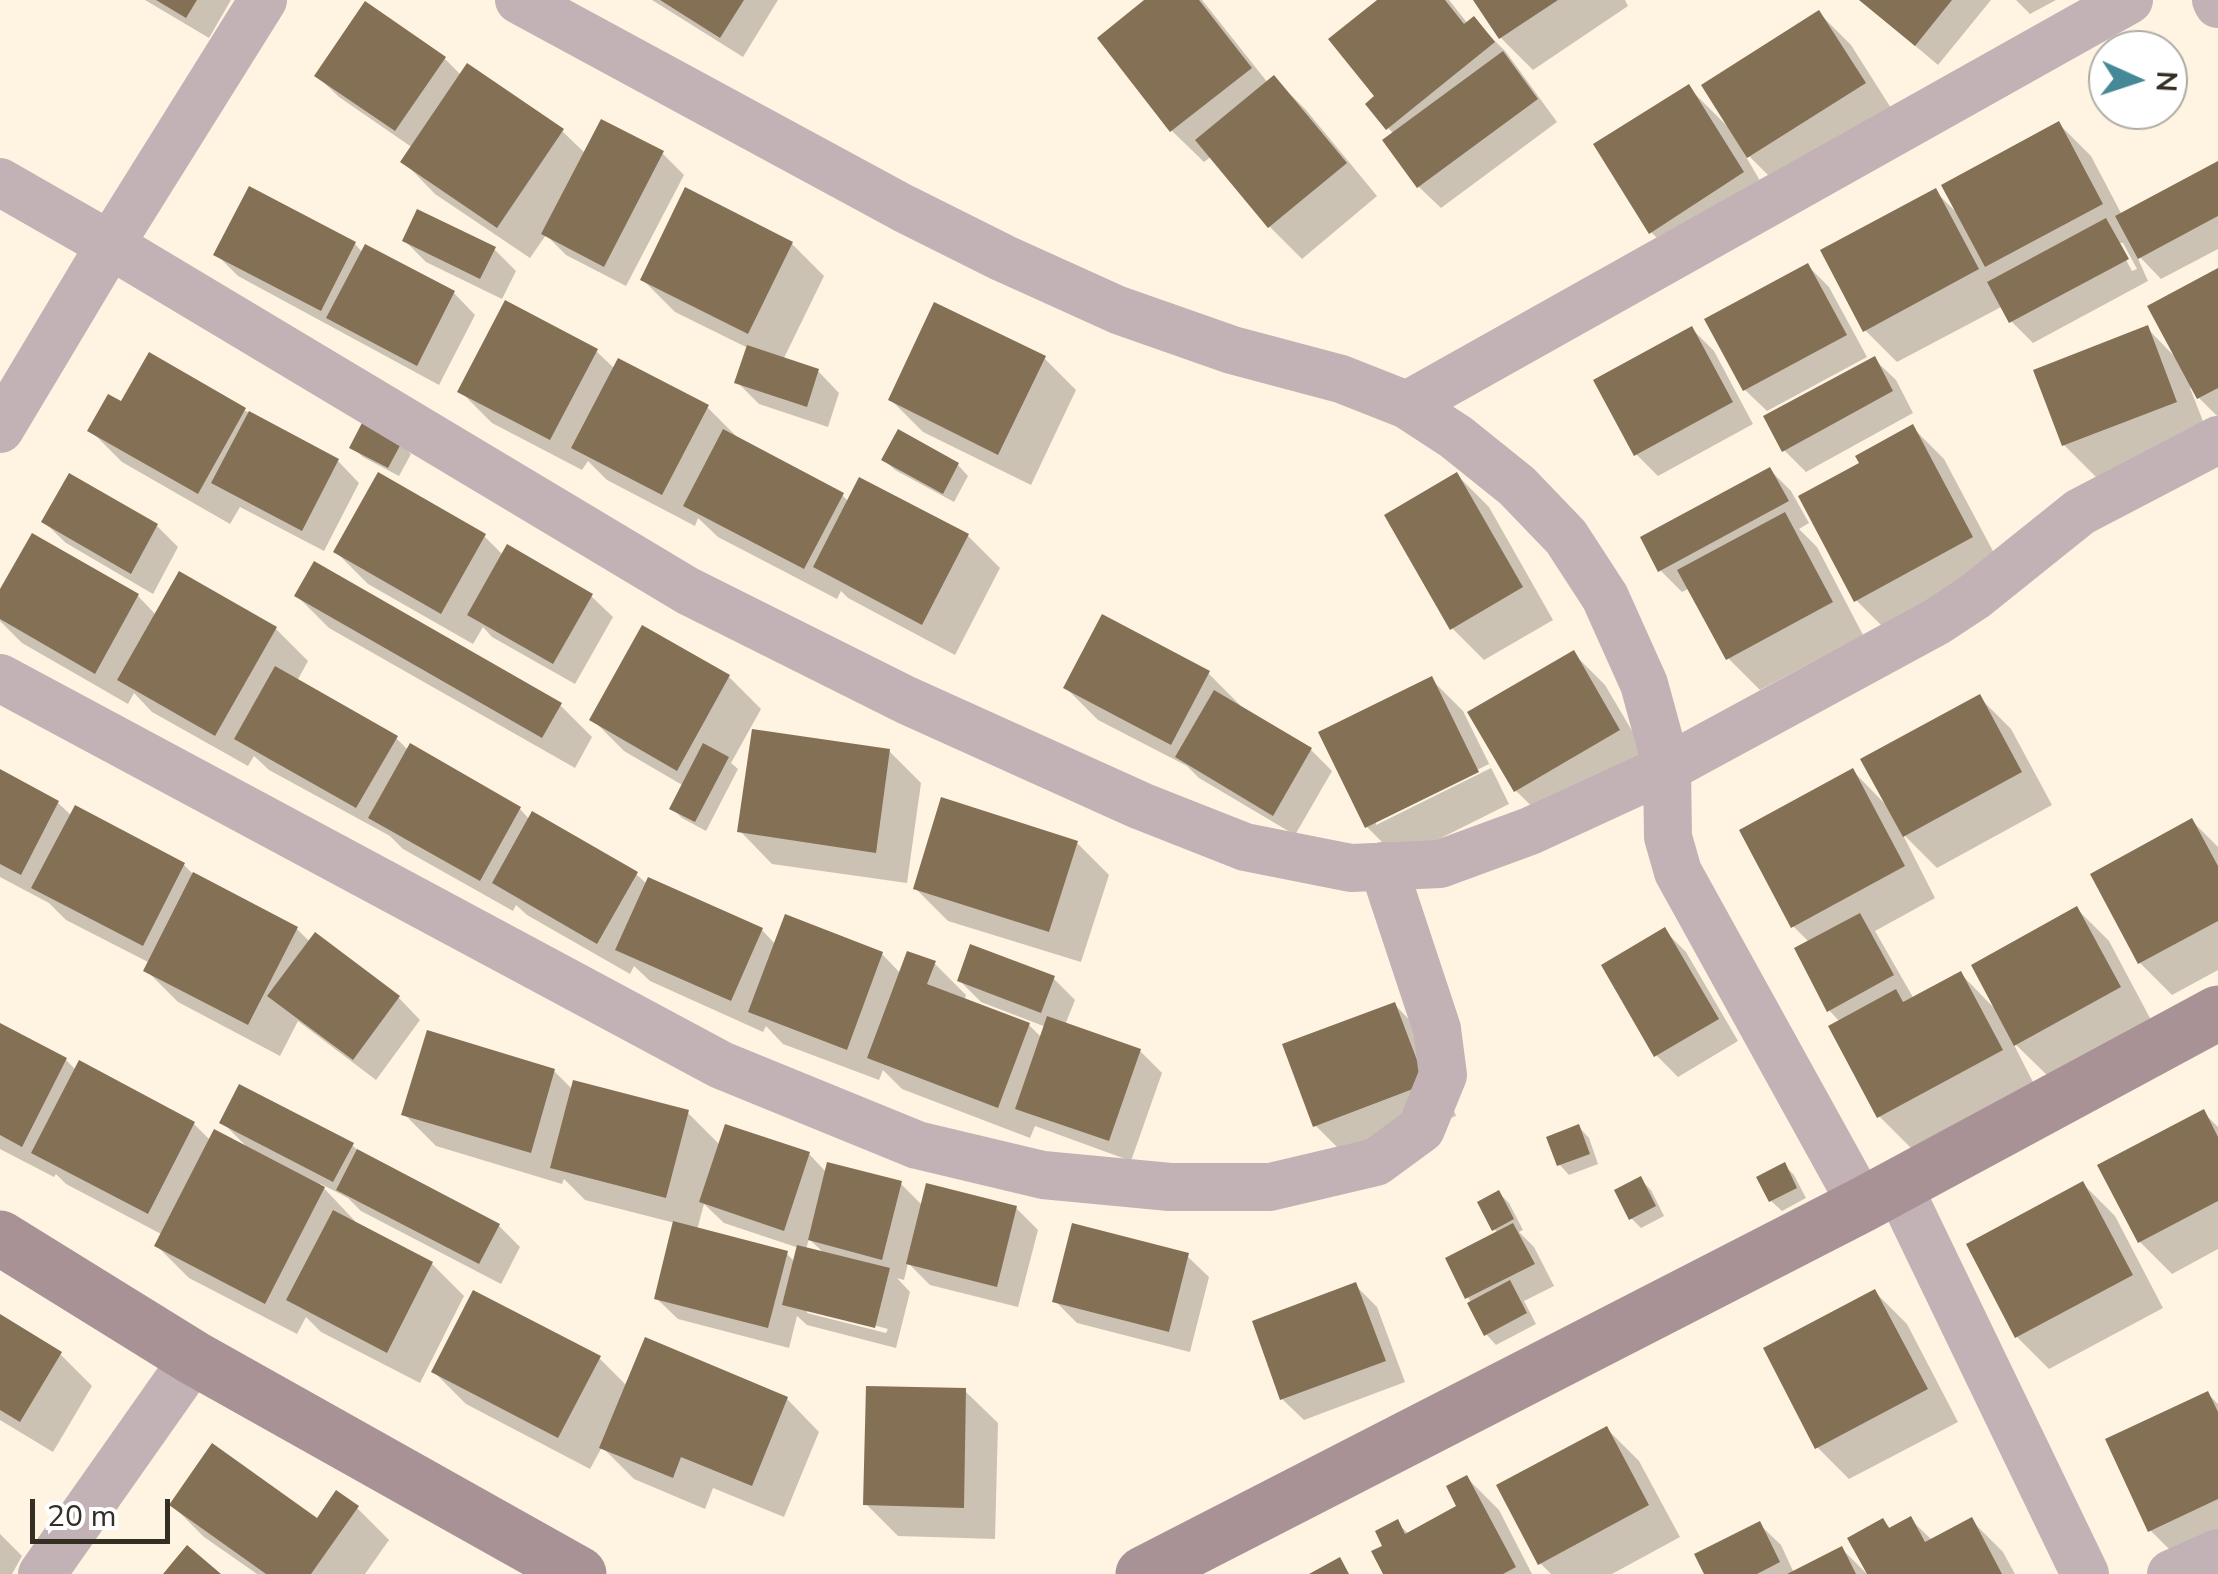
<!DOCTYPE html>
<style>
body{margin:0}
#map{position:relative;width:2218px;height:1574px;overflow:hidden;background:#fff3e2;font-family:"Nunito Sans",sans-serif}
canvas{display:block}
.north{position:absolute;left:2088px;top:30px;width:100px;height:100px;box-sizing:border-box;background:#fff;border:2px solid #aeaba7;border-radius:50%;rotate:93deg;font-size:28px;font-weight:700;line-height:40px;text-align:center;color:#352e23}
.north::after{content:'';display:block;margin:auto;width:35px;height:45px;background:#458897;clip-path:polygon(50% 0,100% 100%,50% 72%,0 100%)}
.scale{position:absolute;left:30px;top:1499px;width:140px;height:45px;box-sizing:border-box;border:5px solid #352e23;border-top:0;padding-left:12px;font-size:30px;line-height:35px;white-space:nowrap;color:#352e23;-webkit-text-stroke:8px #fff;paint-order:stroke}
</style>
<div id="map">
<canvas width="2218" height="1574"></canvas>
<div class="north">N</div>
<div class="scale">20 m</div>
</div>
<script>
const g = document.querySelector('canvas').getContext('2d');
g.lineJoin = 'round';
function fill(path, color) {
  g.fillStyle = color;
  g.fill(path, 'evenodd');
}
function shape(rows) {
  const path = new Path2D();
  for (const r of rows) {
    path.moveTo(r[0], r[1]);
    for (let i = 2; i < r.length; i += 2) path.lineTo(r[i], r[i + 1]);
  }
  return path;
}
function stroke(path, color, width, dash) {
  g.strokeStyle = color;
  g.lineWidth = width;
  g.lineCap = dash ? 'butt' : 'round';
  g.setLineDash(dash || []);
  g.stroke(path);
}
fill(shape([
 [145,0,231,0,209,38],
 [652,0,778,0,743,57],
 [1148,0,1202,0,1268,83,1274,78,1306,110,1377,196,1302,259,1270,227,1212,156,1204,162,1172,131,1100,38],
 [1381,0,1449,0,1468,24,1474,20,1506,52,1557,122,1441,208,1419,187,1386,140,1394,134,1388,128],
 [1476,0,1625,0,1628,6,1533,70,1501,38],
 [1861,0,1991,0,1938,65],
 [2016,0,2056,0,2030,14],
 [1819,13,1851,45,1896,116,1781,188,1741,148,1774,205,1683,264,1651,232,1688,87,1728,127],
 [444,58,462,76,562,131,586,154,662,153,684,175,626,286,566,255,546,235,530,258,435,194,404,162,413,148,339,97,317,76],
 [2059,124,2091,156,2122,215,2218,164,2218,249,2161,279,2135,252,2148,281,2033,343,2011,321,2003,306,1897,362,1865,330,1935,191,1956,212],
 [2117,243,2123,243,2137,269,2132,271],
 [405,241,494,249,516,271,502,299,426,262],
 [355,244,363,253,366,248,454,293,475,315,439,385,238,276,216,254],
 [792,244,824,276,783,360,818,371,839,393,828,427,759,404,737,382,748,348,675,312,643,280],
 [1808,266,1829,287,1867,357,1767,411,1745,390],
 [2218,271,2218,417,2199,398,2193,387,2190,388,2208,434,2096,477,2064,445,2147,328,2175,357],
 [1692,329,1714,351,1753,424,1658,476,1636,454],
 [596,351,615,369,708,408,740,440,842,495,849,502,968,536,1000,568,955,655,848,598,841,591,837,599,718,537,698,518,695,526,607,480,588,461,582,470,492,423,460,391],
 [1044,358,1076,390,1031,485,923,432,891,400],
 [1874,359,1896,380,1913,413,1806,472,1784,450],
 [122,404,244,410,338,461,359,483,324,551,240,507,230,524,122,462,90,430],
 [1912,427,1944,459,2003,570,1888,632,1856,600,1862,464],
 [899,433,958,465,968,476,954,502,895,470,884,460],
 [401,444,411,454,399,476,363,457,352,447],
 [1770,470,1791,491,1809,523,1799,529,1817,547,1863,635,1760,690,1728,658,1690,588,1682,592,1660,570],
 [1457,475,1489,507,1553,620,1484,660,1452,628],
 [44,522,157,526,178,547,153,594,66,543],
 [484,536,504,556,591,596,613,617,575,684,492,637,483,627,473,644,368,584,336,552],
 [180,575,276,629,308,661,297,681,396,738,408,750,520,809,530,820,636,874,647,884,762,930,776,945,882,954,901,974,934,963,966,995,965,999,1029,1025,1042,1038,1046,1027,981,1002,959,980,1053,978,1075,1000,1065,1025,1140,1051,1162,1073,1131,1161,1035,1126,1030,1138,902,1089,883,1070,879,1080,783,1044,766,1026,763,1032,650,981,634,966,630,974,527,915,516,905,513,911,403,849,390,836,269,770,254,756,248,766,152,712,134,693,128,704,22,643,0,621,0,595,138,596,157,616],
 [297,596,560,705,592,737,575,768,329,628],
 [1573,653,1605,685,1651,763,1548,822,1516,791],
 [1208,673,1240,705,1239,707,1311,750,1332,771,1295,835,1199,778,1187,766,1098,720,1066,688],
 [729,677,761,709,731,763,738,769,706,831,682,818,672,808,684,786,624,751,592,719],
 [1431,679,1463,711,1509,804,1399,859,1367,827],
 [1489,764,1491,768,1376,825,1376,820],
 [1979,697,2011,729,2052,805,1937,868,1902,833,1935,898,1875,931,1914,999,1961,974,1996,1010,2077,909,2109,941,2151,1020,2048,1076,2012,1041,2033,1082,1911,1148,1879,1116,1840,1022,1829,1010,1810,943,1793,926,1853,771,1886,805],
 [889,751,921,783,907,883,772,864,740,831],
 [0,772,58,803,72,816,184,865,195,876,297,929,310,942,315,935,399,998,420,1020,376,1080,298,1021,280,1056,178,1002,146,970,150,963,66,920,49,903,0,877],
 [2192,821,2218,847,2218,970,2172,995,2140,963],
 [1077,843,1109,875,1081,962,948,921,916,889],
 [1664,930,1686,952,1738,1041,1678,1077,1656,1055],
 [1394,1004,1426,1037,1456,1116,1347,1157,1315,1125],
 [0,1026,66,1060,76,1070,194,1124,211,1141,249,1149,222,1122,352,1145,362,1154,499,1226,520,1247,501,1284,361,1211,348,1198,319,1183,355,1221,354,1224,432,1264,464,1296,420,1383,321,1332,306,1317,297,1334,189,1278,157,1246,163,1235,66,1184,56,1174,54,1177,0,1149],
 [554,1071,573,1090,687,1112,721,1146,809,1154,827,1173,901,1184,923,1206,1016,1208,1038,1230,1018,1307,930,1285,908,1263,904,1280,897,1278,910,1292,896,1348,807,1325,797,1316,789,1348,678,1319,656,1298,675,1223,585,1200,564,1179,562,1184,436,1146,404,1114],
 [704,1204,724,1223,799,1248,795,1262,786,1253,697,1230],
 [809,1239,825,1254,806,1249],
 [807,1308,888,1329,886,1333,807,1313],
 [2203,1112,2218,1127,2218,1249,2172,1274,2140,1242],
 [1579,1127,1589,1138,1598,1164,1569,1175,1559,1164],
 [1784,1165,1794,1175,1806,1198,1782,1211,1771,1201],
 [1640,1179,1651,1190,1664,1216,1641,1228,1631,1218],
 [2083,1184,2115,1216,2163,1308,2049,1369,2017,1337],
 [1499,1193,1509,1203,1523,1230,1519,1232,1534,1247,1554,1286,1524,1301,1536,1324,1496,1345,1486,1334,1468,1297,1498,1233,1494,1229],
 [1187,1256,1209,1277,1190,1352,1077,1323,1055,1301],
 [1355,1285,1377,1307,1405,1382,1304,1420,1282,1399],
 [1875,1292,1907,1324,1958,1422,1849,1479,1817,1447],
 [0,1317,60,1354,92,1386,53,1452,0,1420],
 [646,1340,787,1399,819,1432,784,1517,713,1488,705,1509,634,1479,602,1447,590,1469,466,1404,434,1372,599,1358,627,1386],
 [965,1391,998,1423,995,1539,898,1536,866,1504],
 [2208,1394,2218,1404,2218,1545,2182,1562,2150,1530],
 [1607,1429,1639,1461,1680,1537,1612,1574,1551,1574,1540,1563],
 [1467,1478,1499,1510,1532,1574,1386,1574,1386,1547,1397,1523,1409,1534,1460,1507],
 [172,1505,317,1522,357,1508,389,1540,365,1574,257,1574,204,1537],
 [1910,1519,1933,1541,1971,1520,2003,1552,2015,1574,1870,1574,1883,1521,1892,1530],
 [1759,1524,1781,1545,1794,1573,1842,1549,1867,1574,1707,1574],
 [0,1534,22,1556,12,1574,0,1574]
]), '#0003');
fill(shape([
 [156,0,197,0,186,18],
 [660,0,744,0,720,38],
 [1144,0,1199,0,1252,68,1170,132,1097,38],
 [1377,0,1445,0,1464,24,1474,16,1495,42,1386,130,1365,104,1374,96,1328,39],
 [1473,0,1558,0,1499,39],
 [1859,0,1952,0,1915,46],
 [365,1,446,57,395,131,314,76],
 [1819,10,1866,83,1747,158,1701,85],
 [1503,51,1538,99,1417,188,1382,140],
 [467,63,564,129,497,228,400,162],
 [1274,75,1347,163,1268,228,1195,140],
 [1689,84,1744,172,1649,234,1593,144],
 [601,119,664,151,604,267,541,234],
 [2059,121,2103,204,1985,267,1941,185],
 [2218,161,2218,216,2138,259,2115,216],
 [249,186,356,242,321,311,213,255],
 [685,187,793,242,748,334,640,280],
 [1936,188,1979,269,1863,332,1820,250],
 [417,209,496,247,480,279,402,241],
 [2106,218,2129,259,2009,323,1987,282],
 [365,244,455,291,417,366,326,318],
 [1808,263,1847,335,1743,391,1704,319],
 [2218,268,2218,388,2197,399,2147,306],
 [505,300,598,349,550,440,457,392],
 [934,302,1046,356,998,455,888,400],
 [2148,325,2177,402,2062,446,2033,370],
 [1692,326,1733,402,1634,456,1593,380],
 [747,345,819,369,807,407,734,383],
 [149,352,246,408,198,494,87,431,108,394,121,401],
 [1875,356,1893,391,1782,452,1763,416],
 [618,358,709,405,662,495,571,448],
 [249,411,339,459,302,531,211,483],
 [363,421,402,442,388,468,349,448],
 [1913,424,1973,537,1854,602,1798,496,1859,463,1855,456],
 [723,429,844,493,804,569,683,506],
 [898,429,959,463,943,494,881,460],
 [1770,467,1789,501,1658,572,1640,537],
 [378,472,486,534,441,614,333,552],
 [1457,472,1523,587,1450,630,1384,515],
 [69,473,158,524,131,574,41,522],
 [859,477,969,534,922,625,813,567],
 [1785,512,1833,602,1726,660,1677,570],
 [32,533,139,594,95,674,0,619,0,589],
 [507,544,593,594,553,664,467,615],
 [314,561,562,703,542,738,294,596],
 [179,571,277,627,215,736,117,680],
 [1102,614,1210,671,1171,745,1063,688],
 [642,625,730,675,677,771,589,720],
 [1574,650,1620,730,1514,792,1467,712],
 [275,666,398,736,356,808,234,739],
 [1432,676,1479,772,1365,828,1318,732],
 [1214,690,1312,748,1273,816,1175,757],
 [1980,694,2022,772,1903,837,1860,759],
 [752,729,890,749,876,853,737,832],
 [410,743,521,807,480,881,368,818],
 [703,743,729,757,695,822,669,809],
 [1853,768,1905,866,1791,928,1739,830],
 [0,769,59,801,21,875,0,864],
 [941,797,1078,841,1049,932,913,889],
 [75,805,185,863,143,946,31,888],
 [532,811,638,872,597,944,492,883],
 [2192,818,2218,866,2218,921,2138,964,2090,874],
 [193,872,298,927,248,1025,143,971],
 [648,877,763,928,731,1001,615,950],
 [2077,906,2121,987,2014,1046,1971,965],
 [1860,913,1894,975,1827,1012,1794,948],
 [785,914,883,952,847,1050,748,1012],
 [1665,927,1719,1019,1654,1057,1601,965],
 [315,932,400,996,353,1060,267,996],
 [970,944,1055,976,1041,1013,957,981],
 [907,951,936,961,927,984,1030,1023,998,1108,867,1058],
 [1961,971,2003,1050,1877,1118,1828,1026,1896,989,1903,1002],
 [1395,1002,1426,1084,1313,1127,1282,1044],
 [1047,1016,1141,1049,1109,1141,1015,1109],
 [0,1023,67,1058,22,1147,0,1135],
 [427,1030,555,1069,531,1153,401,1115],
 [79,1060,195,1122,148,1214,31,1153],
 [573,1080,689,1110,666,1198,550,1168],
 [239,1084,354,1143,333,1182,219,1123],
 [2204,1109,2218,1137,2218,1201,2138,1243,2097,1165],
 [725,1124,810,1152,784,1231,699,1202],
 [1579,1124,1590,1154,1557,1166,1546,1137],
 [214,1129,325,1187,265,1304,154,1246],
 [357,1149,500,1224,479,1264,336,1190],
 [827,1162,902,1181,882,1260,808,1240],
 [1785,1162,1797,1188,1769,1202,1756,1177],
 [1641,1176,1656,1206,1629,1220,1614,1190],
 [2083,1181,2133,1275,2015,1338,1966,1244],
 [926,1183,1017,1206,997,1287,906,1264],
 [1499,1190,1514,1219,1492,1231,1477,1202],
 [333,1210,433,1262,387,1353,286,1300],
 [673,1221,788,1251,768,1328,654,1299],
 [1072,1223,1189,1253,1169,1332,1052,1302],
 [1513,1223,1535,1264,1465,1299,1445,1258],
 [797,1245,890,1268,875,1328,782,1305],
 [1510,1280,1527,1313,1484,1336,1467,1303],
 [1356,1282,1386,1361,1280,1400,1252,1321],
 [1875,1289,1928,1389,1815,1449,1763,1348],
 [473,1290,601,1356,558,1438,431,1372],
 [0,1314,62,1352,20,1422,0,1410],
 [645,1337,788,1397,752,1486,681,1457,673,1478,599,1448],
 [866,1386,966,1388,964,1508,863,1505],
 [2208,1391,2218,1412,2218,1499,2148,1532,2105,1439],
 [1607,1426,1649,1505,1538,1565,1496,1485],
 [212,1443,317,1518,336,1490,359,1506,311,1574,266,1574,169,1505],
 [1467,1475,1516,1567,1503,1574,1383,1574,1371,1551,1382,1546,1375,1531,1398,1519,1405,1534,1456,1506,1446,1486],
 [1911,1516,1925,1542,1972,1517,2002,1574,1867,1574,1847,1538,1883,1518,1889,1528],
 [1760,1521,1780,1562,1757,1574,1704,1574,1694,1554],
 [187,1545,221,1574,163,1574],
 [1842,1546,1856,1574,1787,1574],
 [1340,1557,1349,1574,1309,1574]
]), '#847055');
stroke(shape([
 [519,0,903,208,1003,258,1118,310,1232,350,1341,379,1407,405,1456,437,1517,486,1566,537,1605,597,1644,684,1667,768,1668,837,1678,872,1862,1205],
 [2216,0,2218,4],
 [0,182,110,245,688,591,906,700,1141,806,1245,847,1351,868,1440,864,1530,831,1667,768,1936,622,1974,597,2080,512,2218,440],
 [1407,405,2129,0],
 [0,429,110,245,263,0],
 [0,678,721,1065,917,1145,1043,1175,1170,1187,1270,1187,1376,1162,1421,1129,1443,1075,1437,1029,1383,866],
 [1898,1186,2085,1574],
 [42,1574,194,1358],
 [2171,1574,2218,1553]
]), '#c2b2b5', 48);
stroke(shape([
 [0,1238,194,1358,579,1574],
 [1143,1574,1862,1205,2218,1013]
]), '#a99296', 55);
</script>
